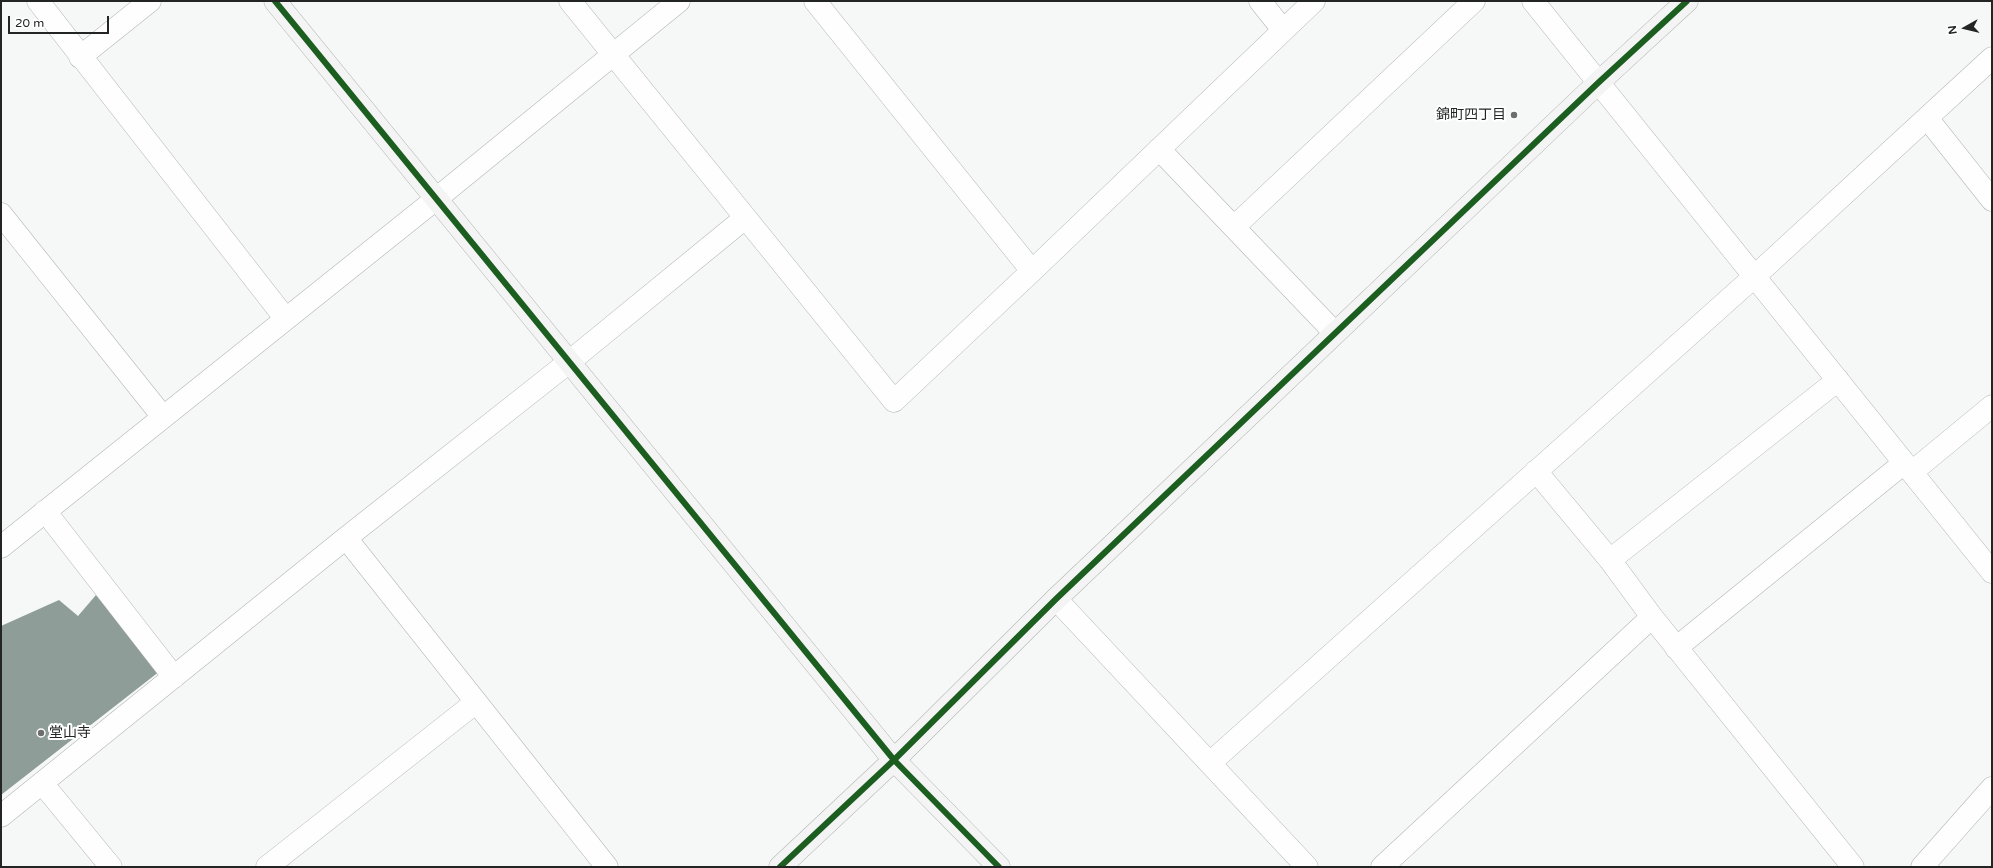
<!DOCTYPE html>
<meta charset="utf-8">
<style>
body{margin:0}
#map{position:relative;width:1993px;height:868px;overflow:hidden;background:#f6f8f7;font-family:"Varela Round",sans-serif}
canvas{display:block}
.frame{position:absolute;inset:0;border:2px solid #232424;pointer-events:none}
.north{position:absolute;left:1945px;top:8px;width:40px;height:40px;-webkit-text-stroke:3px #fff;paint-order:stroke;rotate:262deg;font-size:11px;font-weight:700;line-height:16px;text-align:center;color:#232424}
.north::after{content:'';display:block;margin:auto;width:14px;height:18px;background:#232424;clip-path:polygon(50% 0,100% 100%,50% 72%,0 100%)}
.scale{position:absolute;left:8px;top:16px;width:101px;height:18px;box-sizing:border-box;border:2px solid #232424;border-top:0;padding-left:5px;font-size:12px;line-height:14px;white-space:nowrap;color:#232424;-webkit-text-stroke:3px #fff;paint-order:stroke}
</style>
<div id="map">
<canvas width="1993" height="868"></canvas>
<div class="frame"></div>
<div class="north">N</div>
<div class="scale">20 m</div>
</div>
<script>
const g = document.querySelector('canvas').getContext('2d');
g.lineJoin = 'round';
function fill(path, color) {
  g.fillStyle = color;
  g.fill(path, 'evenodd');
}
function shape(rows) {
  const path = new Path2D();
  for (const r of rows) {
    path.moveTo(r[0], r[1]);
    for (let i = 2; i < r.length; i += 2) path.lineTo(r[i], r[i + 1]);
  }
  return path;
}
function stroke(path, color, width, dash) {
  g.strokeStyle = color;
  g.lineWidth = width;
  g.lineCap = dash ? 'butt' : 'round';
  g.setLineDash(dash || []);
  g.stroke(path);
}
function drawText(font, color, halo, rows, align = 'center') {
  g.font = font + ' "Varela Round","Noto Sans JP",sans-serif';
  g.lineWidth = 4;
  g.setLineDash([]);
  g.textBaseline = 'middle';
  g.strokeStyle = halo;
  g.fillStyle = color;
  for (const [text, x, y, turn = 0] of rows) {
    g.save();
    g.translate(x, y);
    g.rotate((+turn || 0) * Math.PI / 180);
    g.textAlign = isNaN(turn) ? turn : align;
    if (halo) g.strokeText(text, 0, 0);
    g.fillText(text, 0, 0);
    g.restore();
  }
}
fill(shape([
 [96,595,160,671,1,795,1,626,59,600,78,616]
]), '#8e9d98');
const street = shape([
 [38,1,285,318],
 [570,1,894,401,1032,271,1314,1],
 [815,1,1032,271],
 [1260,1,1283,30],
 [1533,1,1992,572],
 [80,57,150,1],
 [1927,118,1992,200],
 [1159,149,1335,333],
 [1,214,163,417],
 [1234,227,1474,1],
 [1536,471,1610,560,1652,617,1853,867],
 [1912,472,1992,406],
 [45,511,174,677],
 [346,538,607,867],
 [1,547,436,199,679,1],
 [1610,560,1838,380],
 [1056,599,1307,867],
 [1676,648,1904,463],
 [1210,763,1755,276,1992,58],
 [42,783,111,867],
 [1,816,346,538,569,362,745,218],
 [267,867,475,703],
 [1382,867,1652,617],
 [1922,867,1992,788]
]);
const secondary = shape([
 [275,1,894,760,999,867],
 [780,867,894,760,1056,599,1598,83,1687,1]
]);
stroke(street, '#b3b5b4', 23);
stroke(secondary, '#b3b5b4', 23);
stroke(street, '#fefefe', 22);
stroke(secondary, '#f4f4f5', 22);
stroke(shape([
 [275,1,894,760,999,867],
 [780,867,894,760,1056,599,1598,83,1687,1]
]), '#1b5e20', 6);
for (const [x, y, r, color] of [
 [1514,115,4,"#6d6e6e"],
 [41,733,4,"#6d6e6e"]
]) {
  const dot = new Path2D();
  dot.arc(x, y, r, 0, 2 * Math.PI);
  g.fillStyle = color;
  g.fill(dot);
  stroke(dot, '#fff', 1.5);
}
drawText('14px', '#232424', '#fff', [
 ["錦町四丁目",1506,115],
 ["堂山寺",49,733,"left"]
], 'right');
</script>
